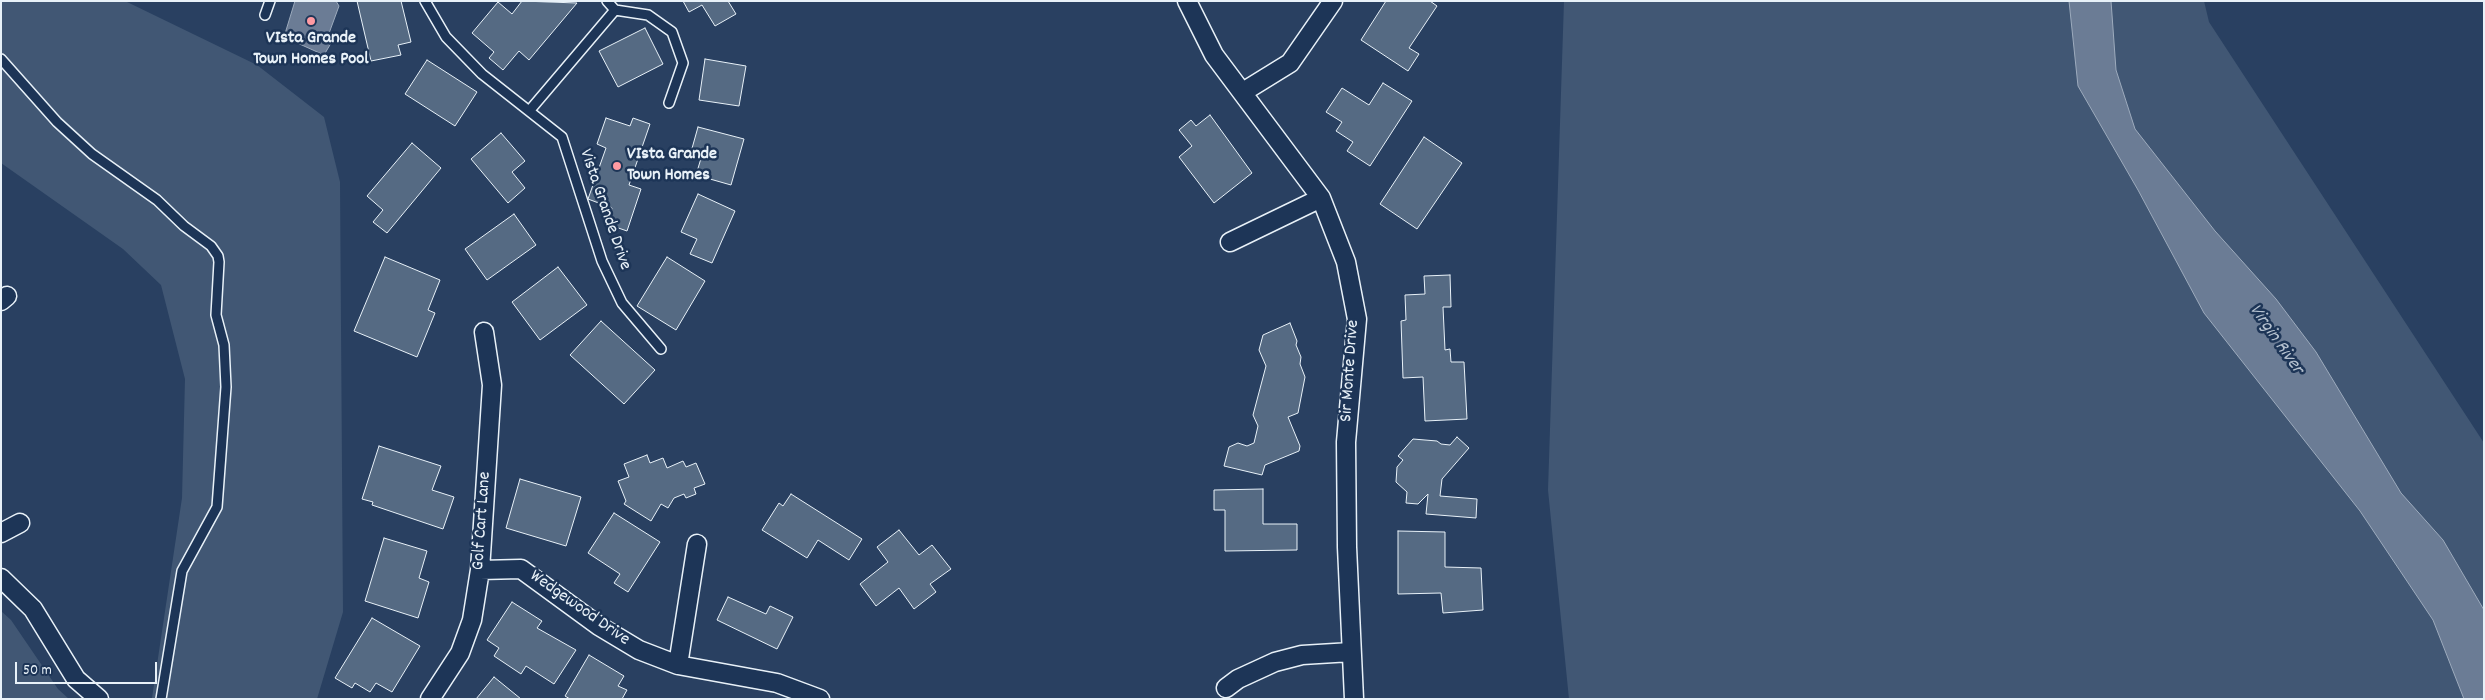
<!DOCTYPE html>
<style>
body{margin:0}
#map{position:relative;width:2485px;height:700px;overflow:hidden;background:#294061;font-family:Dekko,sans-serif}
canvas{display:block}
.frame{position:absolute;inset:0;border:2px solid #e8f1f8;pointer-events:none}
.scale{position:absolute;left:15px;top:662px;width:142px;height:22px;box-sizing:border-box;border:2px solid #e8f1f8;border-top:0;padding-left:6px;font-size:15px;line-height:18px;white-space:nowrap;color:#e8f1f8;-webkit-text-stroke:4px #1d3557;paint-order:stroke}
</style>
<div id="map">
<canvas width="2485" height="700"></canvas>
<div class="frame"></div>
<div class="scale">50 m</div>
</div>
<script>
const g = document.querySelector('canvas').getContext('2d');
g.lineJoin = 'round';
function fill(path, color) {
  g.fillStyle = color;
  g.fill(path, 'evenodd');
}
function shape(rows) {
  const path = new Path2D();
  for (const r of rows) {
    path.moveTo(r[0], r[1]);
    for (let i = 2; i < r.length; i += 2) path.lineTo(r[i], r[i + 1]);
  }
  return path;
}
function stroke(path, color, width, dash) {
  g.strokeStyle = color;
  g.lineWidth = width;
  g.lineCap = dash ? 'butt' : 'round';
  g.setLineDash(dash || []);
  g.stroke(path);
}
function drawText(font, color, halo, rows, align = 'center') {
  g.font = font + ' Dekko,sans-serif';
  g.lineWidth = 5;
  g.setLineDash([]);
  g.textBaseline = 'middle';
  g.strokeStyle = halo;
  g.fillStyle = color;
  for (const [text, x, y, turn = 0] of rows) {
    g.save();
    g.translate(x, y);
    g.rotate((+turn || 0) * Math.PI / 180);
    g.textAlign = isNaN(turn) ? turn : align;
    if (halo) g.strokeText(text, 0, 0);
    g.fillText(text, 0, 0);
    g.restore();
  }
}
fill(shape([
 [1,1,125,1,257,65,324,117,340,182,343,612,317,699,152,698,182,498,185,379,161,285,123,249,1,163],
 [1564,1,2204,1,2209,22,2484,443,2484,699,1569,699,1548,490],
 [1,611,11,620,58,689,69,699,1,699]
]), '#415774');
const water = shape([
 [295,1,336,1,339,6,328,36,334,38,324,55,284,37,295,1],
 [2069,1,2111,1,2116,70,2135,129,2215,231,2276,299,2316,352,2401,493,2443,540,2484,610,2484,699,2464,699,2433,620,2360,511,2204,313,2138,190,2078,86,2069,1]
]);
fill(water, '#6b7c95');
stroke(water, '#9dabbd', 1);
const building = shape([
 [357,1,401,1,411,42,398,45,401,55,371,61,357,1],
 [522,1,577,3,529,60,519,51,503,70,489,58,494,52,472,33,498,2,512,14,522,1],
 [683,1,728,1,736,14,715,26,702,5,689,12,683,1],
 [1386,1,1430,1,1437,6,1409,48,1419,54,1408,71,1361,40,1386,1],
 [645,28,663,64,618,87,599,51,645,28],
 [705,59,746,66,739,106,699,100,705,59],
 [427,60,477,92,455,126,405,94,427,60],
 [1383,83,1412,101,1370,166,1347,151,1353,142,1336,131,1342,122,1326,112,1342,88,1369,105,1383,83],
 [1210,115,1252,173,1214,203,1179,157,1192,146,1179,130,1191,120,1196,126,1210,115],
 [606,118,630,126,633,118,650,124,629,185,641,189,627,231,607,224,612,208,588,199,606,148,597,144,606,118],
 [698,127,744,139,731,185,696,175,702,155,691,152,698,127],
 [501,133,525,161,512,172,525,188,508,203,471,159,501,133],
 [1424,137,1462,163,1417,229,1380,204,1424,137],
 [412,143,441,168,387,233,373,222,383,210,367,196,412,143],
 [698,194,735,211,712,263,690,254,697,239,681,232,698,194],
 [514,214,536,245,487,280,465,249,514,214],
 [385,257,440,280,428,310,435,313,417,357,354,331,385,257],
 [667,257,705,281,676,330,637,306,667,257],
 [558,267,587,305,540,340,512,302,558,267],
 [1450,275,1451,307,1443,307,1445,350,1450,349,1451,362,1464,362,1467,419,1425,421,1423,377,1403,378,1401,321,1406,320,1405,295,1425,294,1424,276,1450,275],
 [601,321,655,370,624,404,570,355,601,321],
 [1290,323,1297,341,1296,345,1301,357,1300,364,1305,377,1298,413,1288,417,1300,446,1299,451,1265,465,1262,475,1224,466,1229,447,1238,443,1247,446,1254,443,1258,426,1253,415,1266,366,1259,350,1263,335,1290,323],
 [1457,437,1469,448,1442,479,1440,496,1477,499,1476,518,1426,514,1428,494,1418,504,1406,503,1407,492,1396,482,1397,467,1403,460,1398,456,1413,439,1437,441,1441,444,1450,445,1457,437],
 [379,446,441,466,432,490,454,497,443,529,372,505,373,502,362,499,379,446],
 [647,455,650,463,663,458,667,468,683,461,686,467,696,463,705,484,694,488,696,494,686,498,684,494,674,498,668,508,661,504,651,521,624,504,626,501,618,481,629,477,624,464,647,455],
 [520,479,581,497,566,546,506,528,520,479],
 [1263,489,1263,524,1297,524,1297,550,1225,551,1225,510,1214,510,1214,490,1263,489],
 [791,494,862,539,849,560,818,540,807,558,762,530,779,503,783,506,791,494],
 [614,513,660,542,628,592,614,583,620,574,588,553,614,513],
 [899,530,919,555,932,545,951,569,930,584,936,592,914,609,899,588,876,606,860,584,888,562,877,547,899,530],
 [1398,531,1445,532,1445,567,1481,568,1483,610,1443,613,1441,593,1398,594,1398,531],
 [384,538,427,551,419,578,429,582,418,618,365,601,384,538],
 [728,597,766,614,770,606,793,617,777,649,717,620,728,597],
 [512,602,542,621,537,628,576,650,554,684,526,666,521,674,494,656,499,648,487,640,512,602],
 [372,618,420,646,392,692,376,683,370,692,355,683,352,688,335,678,372,618],
 [589,655,624,676,618,686,627,690,622,699,570,699,565,696,589,655],
 [494,677,521,699,476,699,494,677]
]);
fill(building, '#556a83');
stroke(building, '#e8f1f8', 1);
const lane = shape([
 [425,1,446,37,482,74,562,137,602,261,622,303,661,349],
 [607,1,615,10,648,15,672,32,683,63,669,103],
 [265,15,270,1],
 [1,59,57,122,92,154,157,200,184,226,211,246,218,256,219,262,216,315,224,345,226,387,217,507,182,571,161,699],
 [530,110,615,10]
]);
const street = shape([
 [1187,1,1214,55,1321,198,1346,262,1357,319,1346,442,1347,547,1354,699],
 [1243,92,1290,63,1333,1],
 [1230,242,1321,198],
 [1,301,7,296],
 [1,533,20,523],
 [480,570,521,569,599,626,639,650,678,665,777,683,820,699],
 [1,578,33,609,76,679,99,699],
 [678,665,697,544],
 [1226,688,1238,679,1275,662,1302,655,1351,652],
 [430,699,460,653,472,620,480,570,492,385,484,332]
]);
stroke(lane, '#e8f1f8', 12);
stroke(street, '#e8f1f8', 21);
stroke(lane, '#1d3557', 9);
stroke(street, '#1d3557', 18);
for (const [x, y, r, color] of [
 [311,21,5,"#ff9aa2"],
 [617,166,5,"#ff9aa2"]
]) {
  const dot = new Path2D();
  dot.arc(x, y, r, 0, 2 * Math.PI);
  g.fillStyle = color;
  g.fill(dot);
  stroke(dot, '#1d3557', 2);
}
drawText('bold 18px', '#e8f1f8', '#1d3557', [
 ["VIsta Grande",311,40],
 ["Town Homes Pool",311,61],
 ["VIsta Grande",627,156,"left"],
 ["Town Homes",627,177,"left"]
]);
drawText('18px', '#e8f1f8', '#1d3557', [
 ["Vista Grande Drive",604,210,71],
 ["Sir Monte Drive",1351,371,-86],
 ["Golf Cart Lane",483,521,-86],
 ["Wedgewood Drive",579,609,35]
]);
drawText('italic 19px', '#b6c2d0', '#1d3557', [
 ["Virgin River",2275,340,55]
]);
</script>
